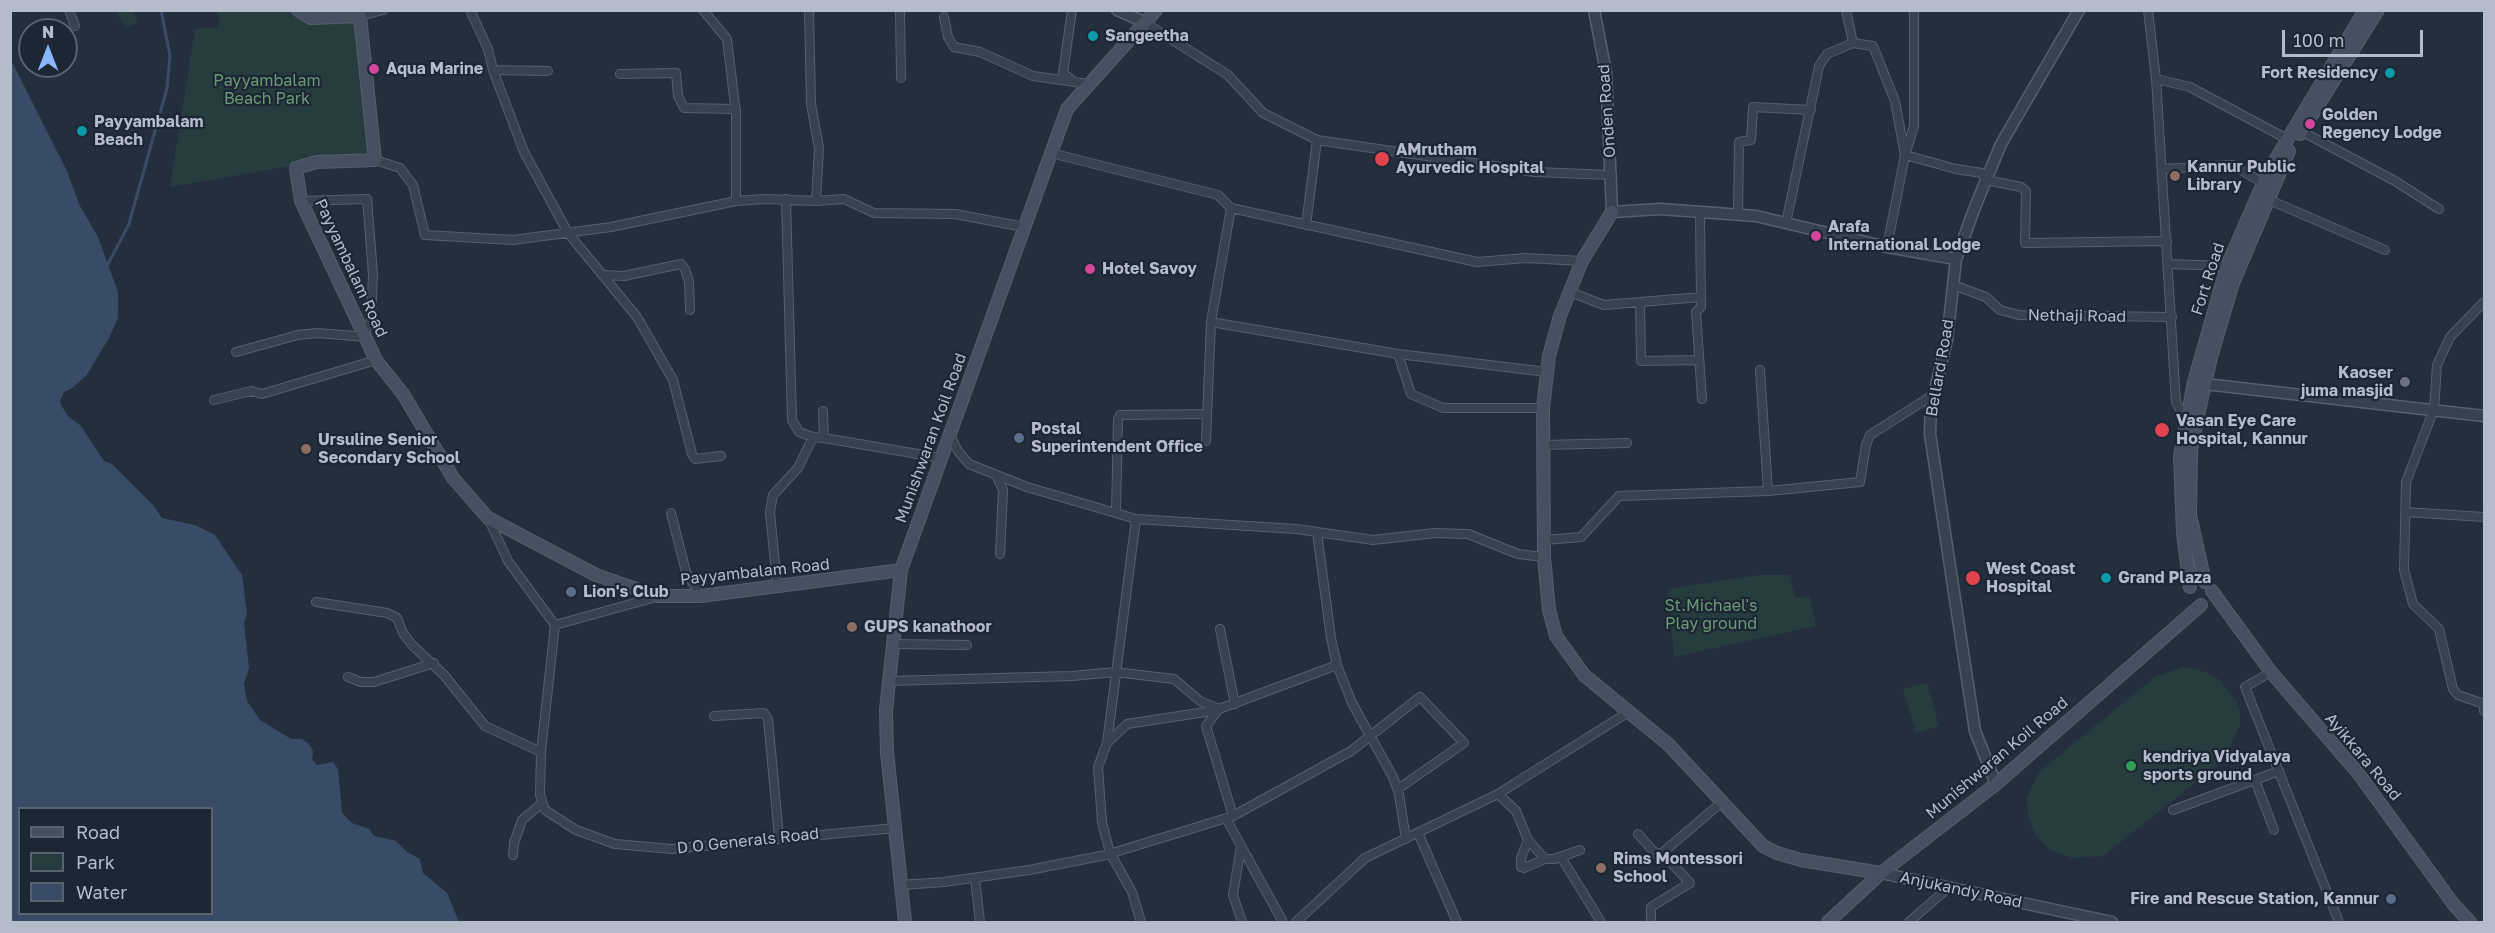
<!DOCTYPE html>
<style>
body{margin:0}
#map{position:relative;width:2495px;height:933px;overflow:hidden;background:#242f3e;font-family:"Golos Text",sans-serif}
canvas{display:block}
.frame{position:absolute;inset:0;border:12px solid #b4bcc9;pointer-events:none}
.legend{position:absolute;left:18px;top:807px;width:195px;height:108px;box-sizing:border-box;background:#1d2633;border:2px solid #59626f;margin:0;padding:8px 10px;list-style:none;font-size:18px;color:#b4bcc9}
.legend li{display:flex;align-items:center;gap:12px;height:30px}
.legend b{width:30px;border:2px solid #59626f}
.north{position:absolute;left:18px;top:18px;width:60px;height:60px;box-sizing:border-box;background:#1d2633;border:2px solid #59626f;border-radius:50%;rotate:0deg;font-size:16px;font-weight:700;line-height:24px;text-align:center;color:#b4bcc9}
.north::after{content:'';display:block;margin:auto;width:21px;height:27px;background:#8ab4f8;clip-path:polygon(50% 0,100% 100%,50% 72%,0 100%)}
.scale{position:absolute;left:2282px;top:30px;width:141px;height:27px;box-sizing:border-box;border:3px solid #b4bcc9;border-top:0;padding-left:8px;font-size:18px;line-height:21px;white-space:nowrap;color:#b4bcc9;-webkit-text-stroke:4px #1d2633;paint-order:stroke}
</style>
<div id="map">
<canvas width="2495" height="933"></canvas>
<div class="frame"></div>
<ul class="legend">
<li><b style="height:8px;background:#465061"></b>Road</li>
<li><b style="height:16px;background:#263c3f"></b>Park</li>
<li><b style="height:16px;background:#394c67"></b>Water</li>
</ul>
<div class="north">N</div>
<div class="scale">100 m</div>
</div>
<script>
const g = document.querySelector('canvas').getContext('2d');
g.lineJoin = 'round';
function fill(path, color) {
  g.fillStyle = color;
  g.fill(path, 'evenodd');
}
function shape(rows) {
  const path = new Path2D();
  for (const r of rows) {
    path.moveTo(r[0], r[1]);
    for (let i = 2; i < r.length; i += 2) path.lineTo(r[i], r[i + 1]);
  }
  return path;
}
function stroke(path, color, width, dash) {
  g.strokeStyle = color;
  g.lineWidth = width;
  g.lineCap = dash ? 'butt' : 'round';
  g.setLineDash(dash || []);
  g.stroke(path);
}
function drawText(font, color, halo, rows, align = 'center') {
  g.font = font + ' "Golos Text",sans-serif';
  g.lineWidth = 4.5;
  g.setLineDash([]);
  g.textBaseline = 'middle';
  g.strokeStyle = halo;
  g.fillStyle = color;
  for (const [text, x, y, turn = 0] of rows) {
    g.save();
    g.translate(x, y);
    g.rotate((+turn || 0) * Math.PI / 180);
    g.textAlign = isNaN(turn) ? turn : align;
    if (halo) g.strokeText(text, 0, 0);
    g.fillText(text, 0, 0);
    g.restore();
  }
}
fill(shape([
 [116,11,132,11,138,23,126,28],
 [217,11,298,11,311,18,360,16,375,160,285,167,170,187,195,29,218,27,220,20],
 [1759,575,1790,575,1795,598,1810,597,1816,626,1674,657,1668,589],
 [2185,667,2209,673,2221,681,2236,701,2240,711,2240,725,2224,760,2103,856,2072,858,2050,850,2035,834,2028,816,2027,797,2039,772,2156,676],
 [1927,683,1939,726,1916,733,1903,689]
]), '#263c3f');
fill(shape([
 [11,60,66,169,80,206,98,237,118,292,118,318,108,340,86,376,71,389,64,392,60,401,61,405,68,416,81,426,104,461,112,464,153,505,162,518,195,525,215,535,242,575,247,614,244,622,249,668,244,684,247,701,260,720,291,739,302,739,309,744,313,751,312,759,317,765,333,762,338,769,342,813,352,823,369,829,374,836,396,841,407,852,420,859,423,873,447,893,459,922,11,922],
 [20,808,212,808,212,914,20,914]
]), '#394c67');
stroke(shape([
 [108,264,129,224,167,88,170,56,161,10]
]), '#394c67', 3);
const minor = shape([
 [69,10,75,26],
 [470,10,488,49,493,70,524,152,568,233,637,317,673,380,692,454,695,459,721,456],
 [703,10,727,39,736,114,736,201],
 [809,10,811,104,819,148,816,201],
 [900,10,901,78],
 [1072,10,1063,73,1073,81],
 [1914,10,1914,126,1905,155,1956,169,1982,173,1986,180,2021,187,2026,191,2025,243,2167,241],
 [2148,10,2156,79,2176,402,2185,420],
 [360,16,383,10],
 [944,17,948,37,954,47,980,52,1033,76,1089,84],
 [1144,22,1228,75,1263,113,1317,140,1535,172,1612,175],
 [1853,43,1873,46,1895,101,1905,155,1887,247],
 [493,70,548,71],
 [620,74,676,73,678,96,684,108,736,109],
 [2156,79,2190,87,2287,139],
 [2301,131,2395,181,2439,209],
 [1051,153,1218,195,1231,208],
 [375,160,400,168,413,185,425,235,513,240,611,227,736,201,765,199,816,201,844,199,874,213,955,214,1024,227],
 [2162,169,2233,165,2263,183],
 [786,199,792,420,799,432,813,437],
 [2267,199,2385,250],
 [301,201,367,199,373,274,371,321,364,333],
 [1700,212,1701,307,1696,312,1702,399],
 [1738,215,1739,142,1751,140,1753,107,1811,110],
 [1786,223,1819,66,1827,54,1853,43,1846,10],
 [1306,225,1317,140],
 [2169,264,2227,266],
 [605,275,624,276,681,264,685,269,689,282,690,310],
 [1953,285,1986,297,2000,310,2019,315,2172,317],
 [1570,292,1604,305,1701,297],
 [1640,302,1641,361,1699,360],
 [2484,302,2450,337,2437,365,2434,409,2406,482,2404,570,2413,604,2439,629,2453,689,2458,695,2484,704,2484,711],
 [236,352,298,335,317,333,366,337],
 [1398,354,1547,372],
 [1760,370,1768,491],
 [214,400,251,391,262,394,376,360],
 [1543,408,1443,408,1411,394,1398,354,1211,322,1231,208,1477,262,1526,258,1582,261],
 [1120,415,1207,414],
 [949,434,958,451,969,464,1027,487,1136,519,1296,529,1373,540,1435,533,1468,534,1518,554,1544,557],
 [824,438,941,458],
 [1206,441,1211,322],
 [1544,445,1627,443],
 [996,475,1003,490,1000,554],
 [2405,512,2484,517],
 [671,513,686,572,701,596],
 [1116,513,1118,419],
 [488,518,508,561,555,625],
 [1136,519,1107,743,1098,767,1102,822,1110,853,1132,892,1141,922],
 [1545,540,1581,537,1619,496,1768,491,1860,482,1866,445,1870,435,1933,395],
 [777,584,770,512,773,495,798,468,813,437,824,438,823,411],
 [316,602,387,613,397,618,403,633,412,645,444,675,485,726,541,752],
 [555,625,541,752,540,795,545,810,576,830,615,844,672,849,895,828],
 [555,625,656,597],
 [1220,629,1235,704],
 [892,644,967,645],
 [1337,665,1352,703,1393,777,1399,794,1406,839],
 [2271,672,2245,687,2339,922],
 [348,677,361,682,374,682,434,663],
 [889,681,1072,676,1115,672,1174,679,1200,701,1219,709],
 [714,716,764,713,768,719,779,837],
 [1107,743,1127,724,1218,710],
 [2255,780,2274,830],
 [1498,794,1516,811,1528,840,1545,859],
 [2173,810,2279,771],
 [1233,816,1206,726,1219,709,1337,665,1331,638,1317,532],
 [1226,818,1241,846,1233,895,1242,922],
 [1418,833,1457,922],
 [1638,834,1656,854,1662,853,1690,883,1651,907,1651,922],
 [1528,840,1521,858,1521,867,1524,868,1545,859,1554,859,1580,850],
 [1241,846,1283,922],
 [1662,853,1722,802],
 [513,855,514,843,522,820,542,803],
 [1561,857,1601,922],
 [975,878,980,922],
 [901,885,944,882,1029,870,1106,855,1233,816,1351,751,1420,697,1464,743,1398,789],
 [1296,922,1365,858,1498,794,1627,713],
 [1909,922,1948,888]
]);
const tertiary = shape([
 [1117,10,1144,22],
 [1594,10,1606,72,1612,212,1660,209,1756,216,1887,247,1956,259],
 [2205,384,2484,416],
 [1996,784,1975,731,1930,434,1931,406,1947,340,1956,259,1975,207,2001,144,2079,10],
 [1881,873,2112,922]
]);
const secondary = shape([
 [298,10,311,18,360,16,375,160,317,162,296,168,301,201,376,360,403,394,453,478,488,518,596,575,657,596,701,596,901,570],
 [2300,134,2378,10],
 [1612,212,1582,261,1560,316,1549,356,1543,408,1544,557,1549,610,1556,636,1584,675,1669,745,1763,846,1777,853,1801,860,1881,873],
 [2205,582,2190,515,2191,450,2197,420,2211,357,2233,283,2289,151],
 [2190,587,2183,533,2180,456,2194,382,2227,266,2268,172,2365,10],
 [2212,591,2271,672,2358,773,2454,905,2470,922],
 [905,922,887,752,886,710,901,570,1067,109,1156,10],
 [1828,922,1881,873,1996,784,2201,605]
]);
stroke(minor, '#565f6c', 10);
stroke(tertiary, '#565f6c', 13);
stroke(secondary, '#565f6c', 14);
stroke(minor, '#38414e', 8);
stroke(tertiary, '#38414e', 10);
stroke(secondary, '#465061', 12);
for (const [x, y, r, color] of [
 [1093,36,6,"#0f9aa8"],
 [374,69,6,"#d1479c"],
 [2390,73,6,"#0f9aa8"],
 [2310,124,6,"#d1479c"],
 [82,131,6,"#0f9aa8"],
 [1382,159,8,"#e0444e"],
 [2175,176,6,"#8d6e63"],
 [1816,236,6,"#d1479c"],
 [1090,269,6,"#d1479c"],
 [2405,382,6,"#6b7280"],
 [2162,430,8,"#e0444e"],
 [1019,438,6,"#5c6f8a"],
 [306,449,6,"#8d6e63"],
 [1973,578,8,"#e0444e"],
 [2106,578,6,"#0f9aa8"],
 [571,592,6,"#5c6f8a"],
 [852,627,6,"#8d6e63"],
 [2131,766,6,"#2e9e5b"],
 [1601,868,6,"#8d6e63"],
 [2391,899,6,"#5c6f8a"]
]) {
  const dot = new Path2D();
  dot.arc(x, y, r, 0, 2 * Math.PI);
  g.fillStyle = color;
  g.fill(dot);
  stroke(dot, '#1d2633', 2);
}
drawText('bold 16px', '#b4bcc9', '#1d2633', [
 ["Sangeetha",1105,36],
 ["Aqua Marine",386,69],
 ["Fort Residency",2378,73,"right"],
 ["Golden",2322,115],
 ["Regency Lodge",2322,133],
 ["Payyambalam",94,122],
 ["Beach",94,140],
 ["AMrutham",1396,150],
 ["Ayurvedic Hospital",1396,168],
 ["Kannur Public",2187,167],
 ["Library",2187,185],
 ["Arafa",1828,227],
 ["International Lodge",1828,245],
 ["Hotel Savoy",1102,269],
 ["Kaoser",2393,373,"right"],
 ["juma masjid",2393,391,"right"],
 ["Vasan Eye Care",2176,421],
 ["Hospital, Kannur",2176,439],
 ["Postal",1031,429],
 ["Superintendent Office",1031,447],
 ["Ursuline Senior",318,440],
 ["Secondary School",318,458],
 ["West Coast",1986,569],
 ["Hospital",1986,587],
 ["Grand Plaza",2118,578],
 ["Lion's Club",583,592],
 ["GUPS kanathoor",864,627],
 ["kendriya Vidyalaya",2143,757],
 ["sports ground",2143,775],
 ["Rims Montessori",1613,859],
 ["School",1613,877],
 ["Fire and Rescue Station, Kannur",2379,899,"right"]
], 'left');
drawText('16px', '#6b9a76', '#1d2633', [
 ["Payyambalam",267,81],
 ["Beach Park",267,99],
 ["St.Michael's",1711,606],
 ["Play ground",1711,624]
]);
drawText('16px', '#b4bcc9', '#1d2633', [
 ["Onden Road",1607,111,-94],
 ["Payyambalam Road",351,268,65],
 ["Fort Road",2208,279,-72],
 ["Nethaji Road",2077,316,1],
 ["Bellard Road",1940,368,-80],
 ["Munishwaran Koil Road",931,438,-70],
 ["Payyambalam Road",755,572,-6],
 ["Ayikkara Road",2363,757,50],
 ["Munishwaran Koil Road",1997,758,-40],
 ["D O Generals Road",748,841,-6],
 ["Anjukandy Road",1961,890,12]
]);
</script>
